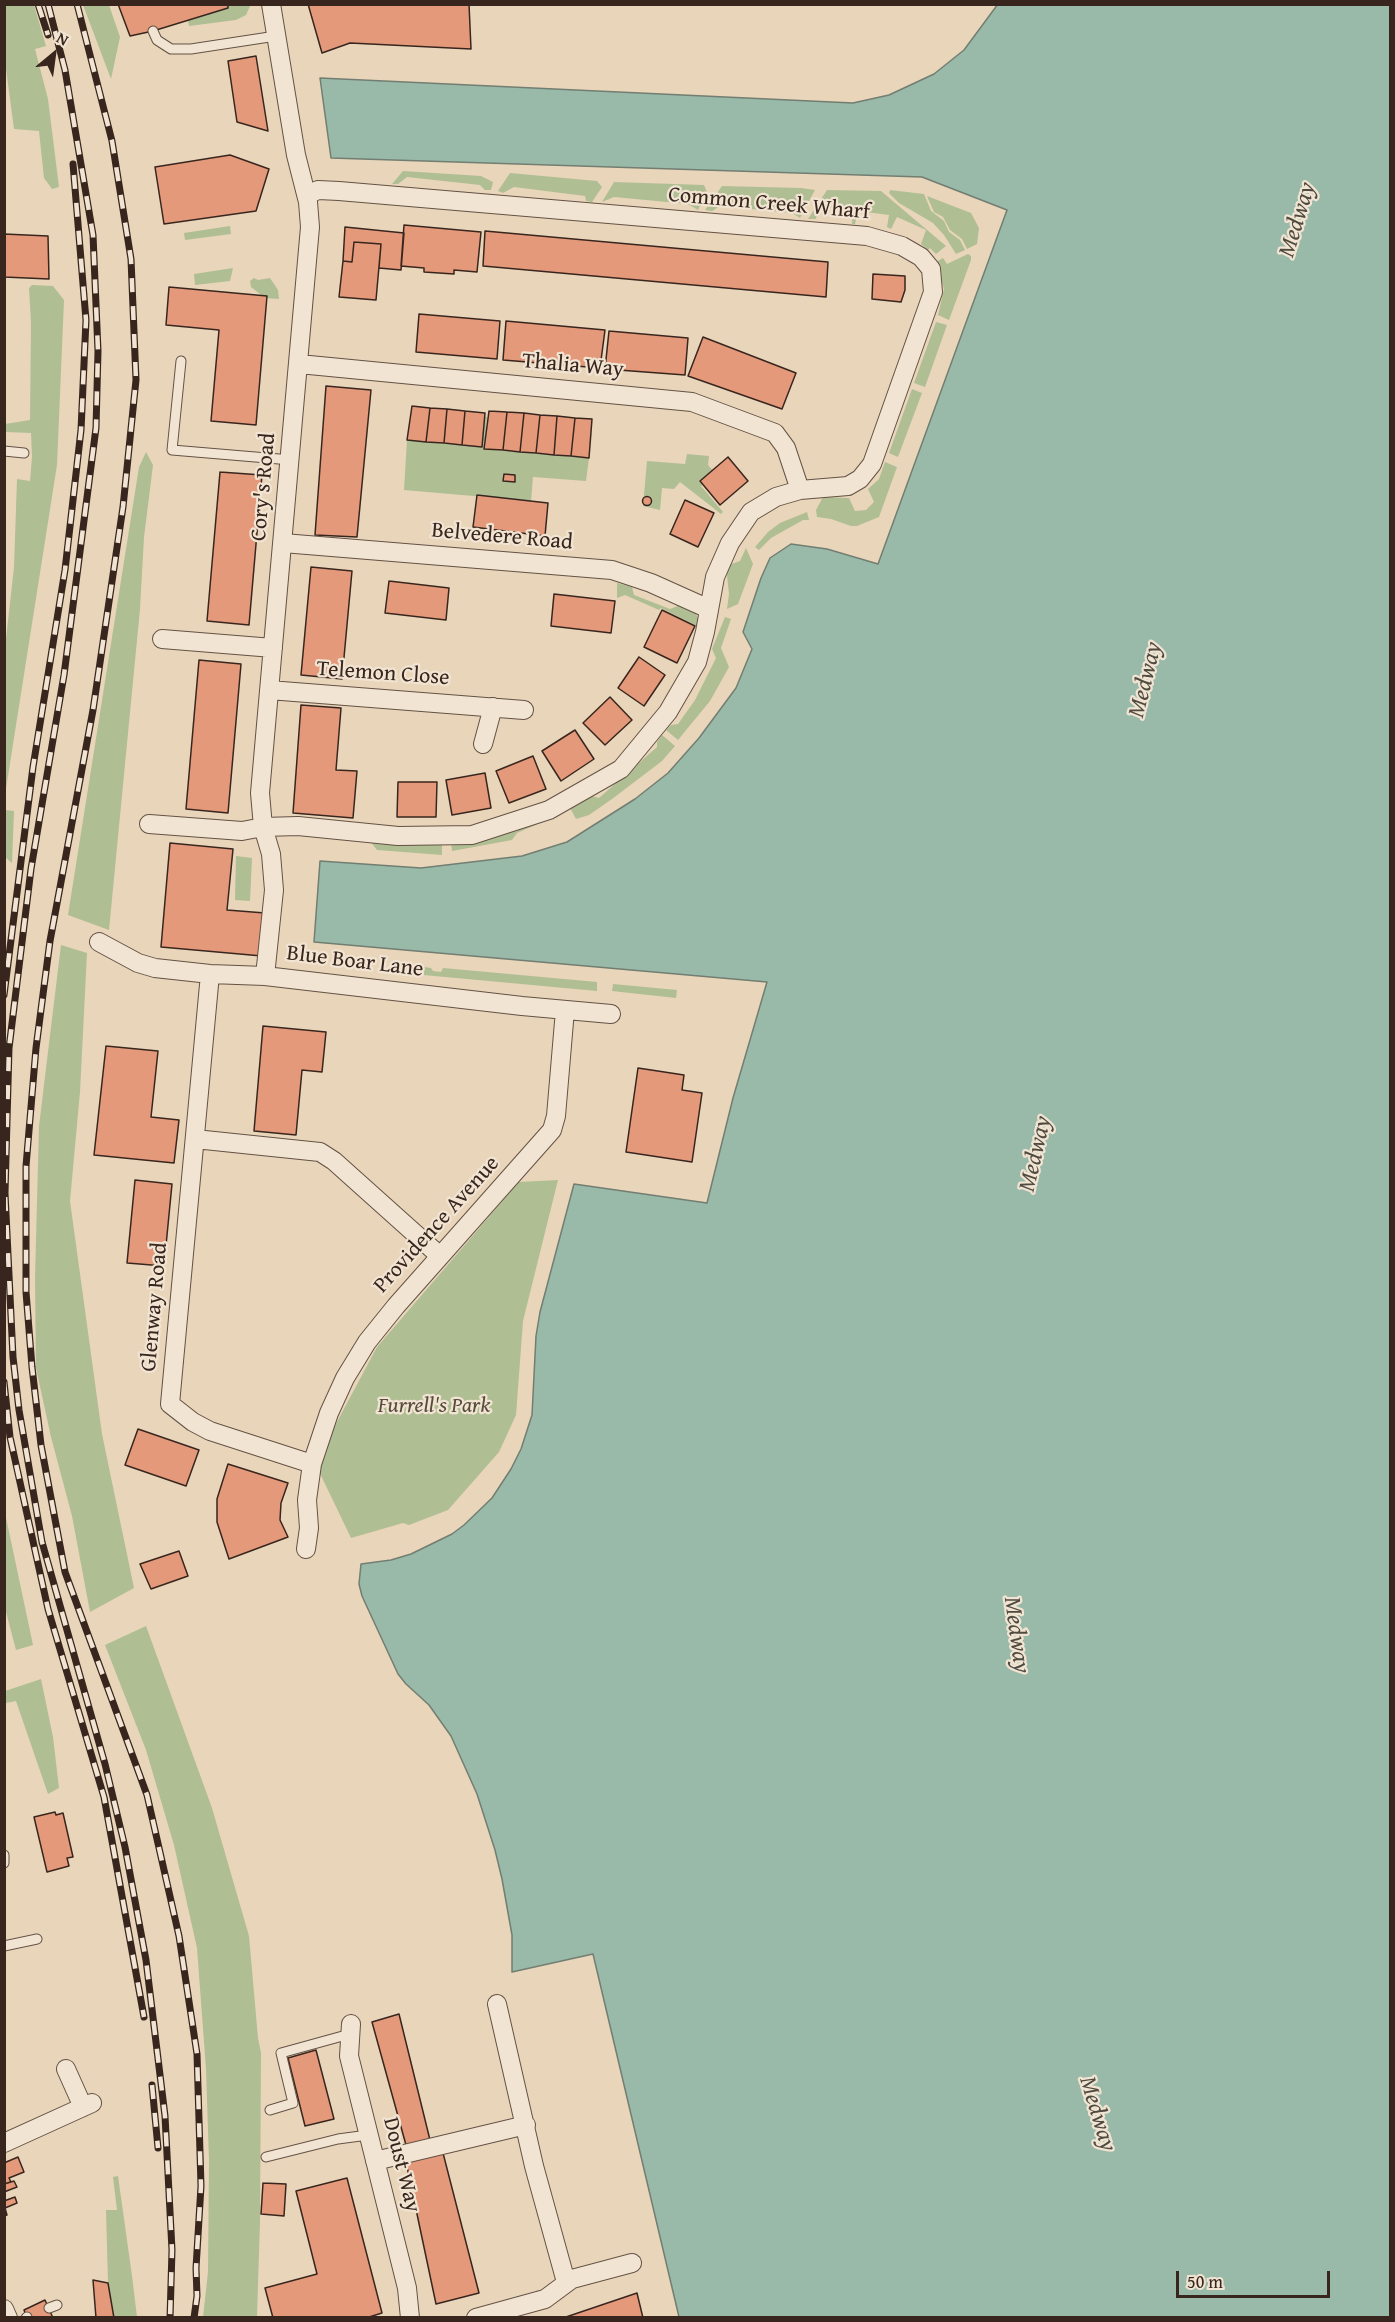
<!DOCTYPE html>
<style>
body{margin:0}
#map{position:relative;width:1395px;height:2322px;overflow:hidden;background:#e9d5ba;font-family:"Gentium Book Plus",serif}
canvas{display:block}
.frame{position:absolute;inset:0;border:6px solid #38261e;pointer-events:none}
.north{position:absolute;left:24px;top:24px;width:60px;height:60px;-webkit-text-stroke:4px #f1e4d2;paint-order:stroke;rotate:29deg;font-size:16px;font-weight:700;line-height:24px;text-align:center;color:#38261e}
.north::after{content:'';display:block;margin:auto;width:21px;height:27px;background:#38261e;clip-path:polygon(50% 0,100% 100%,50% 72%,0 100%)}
.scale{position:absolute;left:1176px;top:2271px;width:154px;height:27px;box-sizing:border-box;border:3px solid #38261e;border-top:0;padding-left:8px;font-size:18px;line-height:21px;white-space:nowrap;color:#38261e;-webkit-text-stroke:4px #f1e4d2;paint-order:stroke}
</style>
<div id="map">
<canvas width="1395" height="2322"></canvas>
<div class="frame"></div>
<div class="north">N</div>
<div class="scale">50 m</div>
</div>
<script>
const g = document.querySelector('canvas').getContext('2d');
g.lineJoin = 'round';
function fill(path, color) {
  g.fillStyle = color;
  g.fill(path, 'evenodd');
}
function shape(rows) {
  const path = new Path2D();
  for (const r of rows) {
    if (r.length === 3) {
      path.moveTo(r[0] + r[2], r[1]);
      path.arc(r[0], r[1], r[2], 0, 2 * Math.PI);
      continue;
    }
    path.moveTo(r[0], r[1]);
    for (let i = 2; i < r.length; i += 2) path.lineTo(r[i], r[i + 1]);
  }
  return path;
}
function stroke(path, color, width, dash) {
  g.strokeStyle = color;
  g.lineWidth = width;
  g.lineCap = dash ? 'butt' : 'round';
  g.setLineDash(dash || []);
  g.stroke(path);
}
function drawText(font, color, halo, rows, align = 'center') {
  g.font = font + ' "Gentium Book Plus",serif';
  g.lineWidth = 4.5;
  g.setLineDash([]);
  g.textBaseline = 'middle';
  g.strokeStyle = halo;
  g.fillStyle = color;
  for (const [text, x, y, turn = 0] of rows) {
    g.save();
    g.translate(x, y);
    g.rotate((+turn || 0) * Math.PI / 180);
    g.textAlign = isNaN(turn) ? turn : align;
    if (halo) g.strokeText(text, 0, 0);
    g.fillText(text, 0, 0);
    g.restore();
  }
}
fill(shape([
 [4,5,34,5,46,46,35,49,48,99,59,187,52,189,44,178,39,131,14,129,5,61],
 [83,5,109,5,120,37,111,79],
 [228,5,249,5,250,6,246,15,236,20,189,26,188,20,228,8],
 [403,171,481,176,493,182,491,190,485,190,480,185,407,177,398,184,392,184],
 [510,173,597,181,602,187,592,202,586,201,585,196,514,187,503,193,498,191],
 [614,182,704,185,707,192,698,210,688,204,614,197,602,202],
 [722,186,801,188,815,190,800,218,792,213,720,206,712,211,705,210],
 [827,190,881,191,946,246,936,254,930,248,928,250,921,244,926,230,897,217,891,229,887,227,889,215,858,211,855,224,852,224,853,210,819,207,816,219,808,219],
 [890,190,924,194,931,211,944,221,949,232,960,240,965,250,956,254,944,235,933,223,899,203,889,193],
 [927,196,971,213,979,228,977,244,967,249,962,239,950,230,943,217,934,212],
 [230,226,231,234,185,240,184,233],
 [968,254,971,256,971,260,949,320,938,315,944,289,936,262,943,258,947,264],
 [233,268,230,281,195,285,194,274],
 [254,278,258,280,270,278,278,290,279,299,265,298,251,287,250,281],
 [32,285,53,286,64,300,57,465,5,795,4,657,14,567,17,479,30,481,32,457,31,433,5,432,5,424,30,420,31,323,29,288],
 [936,322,947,325,925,387,914,383],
 [912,389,922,393,898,457,889,453],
 [484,417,487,417,484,449,589,458,586,481,533,477,531,501,404,490,407,440,482,447],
 [146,452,153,465,144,537,140,609,109,930,68,915,139,467],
 [687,454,709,456,708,465,715,473,701,486,723,512,721,514,680,482,674,489,662,488,660,510,643,506,647,461,685,464],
 [885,462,897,467,879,517,857,526,851,526,831,519,817,517,816,510,823,497,849,498,855,511,866,510,874,502,868,489,879,479],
 [807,512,809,520,803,520,771,538,759,550,755,547,768,532,780,523],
 [746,548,753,564,738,604,727,609,729,594,726,566,740,561],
 [617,583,632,587,634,595,670,609,680,605,694,610,698,618,699,627,661,608,659,610,625,595,617,598],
 [725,617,731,619,721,648,729,667,710,701,678,740,666,730,671,725,678,724,695,700,716,658,712,649],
 [662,735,675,746,662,761,612,799,589,815,576,819,569,806,588,795,599,798,657,747,657,742],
 [5,810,14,811,12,863,5,857],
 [558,813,561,814,517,833,512,840,452,851,451,841,487,839,517,831],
 [370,841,442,845,442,855,377,850],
 [236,856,252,858,250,901,235,900],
 [61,945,87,953,80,1092,70,1201,102,1434,134,1588,90,1612,72,1516,51,1437,36,1368,35,1278,39,1126],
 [399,963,431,968,433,971,441,972,443,968,597,982,597,991,391,972],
 [613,984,677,990,676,998,612,991],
 [558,1180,523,1321,516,1415,499,1452,448,1510,409,1525,403,1523,351,1538,315,1463,377,1347,519,1182],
 [4,1508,33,1645,16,1650,5,1608],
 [146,1626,212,1808,249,1936,258,2038,261,2053,260,2221,257,2317,203,2317,208,2272,209,2161,206,2069,197,1948,174,1845,146,1750,105,1645],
 [41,1679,53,1737,59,1788,48,1794,16,1701,6,1703,5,1695,5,1691],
 [118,2176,132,2276,137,2317,114,2317,108,2283,106,2210,117,2210,113,2177]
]), '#b0be94');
const water = shape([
 [998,4,1390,5,1390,2317,679,2317,593,1954,512,1972,512,1935,502,1879,495,1850,477,1794,451,1736,429,1705,406,1684,398,1674,362,1596,359,1584,361,1564,391,1560,411,1554,452,1534,464,1525,492,1498,511,1469,521,1449,532,1415,536,1336,540,1312,574,1184,707,1203,733,1098,767,982,314,942,320,861,421,868,522,856,567,842,635,799,668,773,699,738,736,688,752,649,743,632,761,578,770,558,791,544,827,549,878,564,1007,210,922,177,331,158,320,78,853,103,889,95,934,74,964,50,998,4]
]);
fill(water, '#99b9a9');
stroke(water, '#727e71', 1.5);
const building = shape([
 [118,4,228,4,228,8,153,31,130,36,118,4],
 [308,4,469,4,471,49,350,43,322,53,308,4],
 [256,56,268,131,237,122,228,61,256,56],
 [230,155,269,169,256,211,164,224,155,167,230,155],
 [404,225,481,232,477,272,454,270,454,274,424,272,424,268,401,266,404,225],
 [345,227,404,233,401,270,379,268,381,244,354,242,352,262,343,261,345,227],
 [485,231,828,262,826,297,483,266,485,231],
 [4,234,48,236,49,279,4,277,4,234],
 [354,242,381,244,376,300,339,297,343,261,352,262,354,242],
 [873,274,905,276,905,290,901,302,872,299,873,274],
 [169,287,267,296,256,425,211,421,219,330,166,325,169,287],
 [419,314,500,321,497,359,416,352,419,314],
 [506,321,605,330,600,368,503,360,506,321],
 [609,331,688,338,685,375,605,369,609,331],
 [703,337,796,373,782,409,688,376,703,337],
 [326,386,371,390,357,537,315,535,326,386],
 [412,406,430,408,426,442,407,440,412,406],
 [430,408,447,409,444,443,426,442,430,408],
 [447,409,465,411,462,445,444,443,447,409],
 [465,411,485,413,482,447,462,445,465,411],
 [489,411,507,412,503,450,484,449,489,411],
 [507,412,524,413,520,452,503,450,507,412],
 [524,413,540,415,536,453,520,452,524,413],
 [540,415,557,416,554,455,536,453,540,415],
 [557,416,575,418,571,456,554,455,557,416],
 [575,418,592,419,589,458,571,456,575,418],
 [728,457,748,481,720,505,700,481,728,457],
 [220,472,262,475,249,625,207,621,220,472],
 [504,474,515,475,515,482,503,481,504,474],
 [477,495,548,503,545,536,473,527,477,495],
 [647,501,4.5],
 [685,500,714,513,698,547,670,534,685,500],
 [311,567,352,571,342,679,301,675,311,567],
 [389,581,449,588,446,620,385,613,389,581],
 [554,594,615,601,611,633,551,626,554,594],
 [662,610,695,626,677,663,644,647,662,610],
 [639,657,665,675,644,706,618,688,639,657],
 [199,660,241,664,228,813,186,809,199,660],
 [610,697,632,720,605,745,583,723,610,697],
 [301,705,341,708,336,770,357,771,353,818,293,813,301,705],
 [575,730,594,759,561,781,542,751,575,730],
 [533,756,546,789,509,803,496,771,533,756],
 [485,773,491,808,452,815,446,780,485,773],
 [398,782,437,782,436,817,397,817,398,782],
 [170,843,233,849,227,910,265,913,262,956,161,947,170,843],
 [263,1026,326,1032,322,1072,302,1070,296,1135,254,1131,263,1026],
 [106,1046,158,1051,151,1117,179,1120,174,1163,94,1155,106,1046],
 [638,1068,684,1075,682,1090,702,1093,692,1162,626,1152,638,1068],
 [135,1180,172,1184,164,1266,127,1263,135,1180],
 [138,1429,199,1450,186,1486,125,1465,138,1429],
 [228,1464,288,1483,281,1503,280,1520,288,1537,229,1559,217,1522,217,1499,228,1464],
 [179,1551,188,1576,151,1589,140,1564,179,1551],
 [55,1812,56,1815,63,1813,73,1857,67,1858,69,1866,47,1872,34,1817,55,1812],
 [399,2014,430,2140,406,2145,372,2022,399,2014],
 [316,2050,334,2119,305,2126,288,2058,316,2050],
 [443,2153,479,2293,436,2304,406,2162,443,2153],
 [18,2157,24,2172,9,2178,11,2182,4,2184,4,2163,18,2157],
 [347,2178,382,2313,366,2318,273,2318,265,2288,317,2274,296,2191,347,2178],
 [14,2181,17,2187,4,2192,4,2184,14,2181],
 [263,2183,286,2184,284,2216,261,2214,263,2183],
 [15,2197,17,2203,5,2208,7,2215,4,2216,4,2201,15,2197],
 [93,2280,108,2283,114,2318,96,2318,93,2280],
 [637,2293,643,2318,563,2318,637,2293],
 [45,2300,53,2318,27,2318,24,2310,45,2300]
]);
fill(building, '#e4997b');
stroke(building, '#38261e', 1.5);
const lane = shape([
 [153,31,157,40,171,49,191,49,276,36],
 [181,361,172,450,291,460],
 [4,451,24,453],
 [4,1855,4,1863],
 [4,1946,37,1939],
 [270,2110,293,2103,281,2053,350,2034],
 [266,2157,338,2139,368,2135],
 [49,2308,57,2305],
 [26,2318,27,2317]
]);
const street = shape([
 [299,364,692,402,775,433,786,448,800,490],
 [283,543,612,570,651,583,709,609],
 [162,639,273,648],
 [269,690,524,710],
 [483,744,493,707],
 [149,824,242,831,263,827,298,826,398,836,472,835,549,810,621,769,668,712,697,662,705,632,715,577,730,543,751,512,776,497,800,490,848,486,860,479,872,464,933,292,931,269,921,257,902,246,867,236,339,191,318,190,307,195],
 [99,942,138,963,155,968,210,974,265,976,522,1006,611,1014],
 [210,974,170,1404,193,1422,210,1431,312,1464,307,1500,309,1528,306,1549],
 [265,976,274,890,271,854,263,827,260,793,310,227,308,202,296,155,271,4],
 [195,1139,320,1152,334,1161,440,1256],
 [312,1464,329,1413,345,1378,367,1342,396,1306,552,1130,556,1116,565,1010],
 [497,2004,534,2166,566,2282],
 [351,2024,349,2056,407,2288,410,2318],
 [66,2069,83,2107],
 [4,2143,92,2103],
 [375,2161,526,2125],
 [4,2309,8,2318],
 [476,2318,545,2299,572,2279,632,2263]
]);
stroke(lane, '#645245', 11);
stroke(street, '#645245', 20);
stroke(lane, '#f1e4d2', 9);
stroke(street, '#f1e4d2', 18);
const rail = shape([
 [38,4,48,35],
 [48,4,65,70,93,235,98,351,96,428,64,675,31,869,9,1048,5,1193,13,1357,19,1410,42,1542,105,1764,125,1847,146,1960,165,2116,172,2250,170,2318],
 [77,4,112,141,131,259,136,380,123,507,93,710,50,941,36,1048,26,1166,26,1292,32,1367,41,1445,65,1572,147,1795,179,1936,197,2054,201,2186,196,2268,197,2296,194,2318],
 [4,995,33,767,65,570,81,430,86,320,73,164],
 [4,1382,10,1437,48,1609,104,1797,144,2017],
 [152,2085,158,2148]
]);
stroke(rail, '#38261e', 7);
stroke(rail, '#f1e4d2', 4.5, [14]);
drawText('22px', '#38261e', '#f1e4d2', [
 ["Common Creek Wharf",769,204,5],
 ["Thalia Way",573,366,5],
 ["Cory's Road",264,487,-85],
 ["Belvedere Road",502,537,5],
 ["Telemon Close",383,674,4],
 ["Blue Boar Lane",355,962,7],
 ["Providence Avenue",437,1225,-48],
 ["Glenway Road",155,1307,-85],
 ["Doust Way",401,2165,76]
]);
drawText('italic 22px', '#564c3c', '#f1e4d2', [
 ["Furrell's Park",434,1406]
]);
drawText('italic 24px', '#504b41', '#f1e4d2', [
 ["Medway",1298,220,-73],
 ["Medway",1146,680,-76],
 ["Medway",1036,1154,-77],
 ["Medway",1016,1635,82],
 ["Medway",1097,2114,73]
]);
</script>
